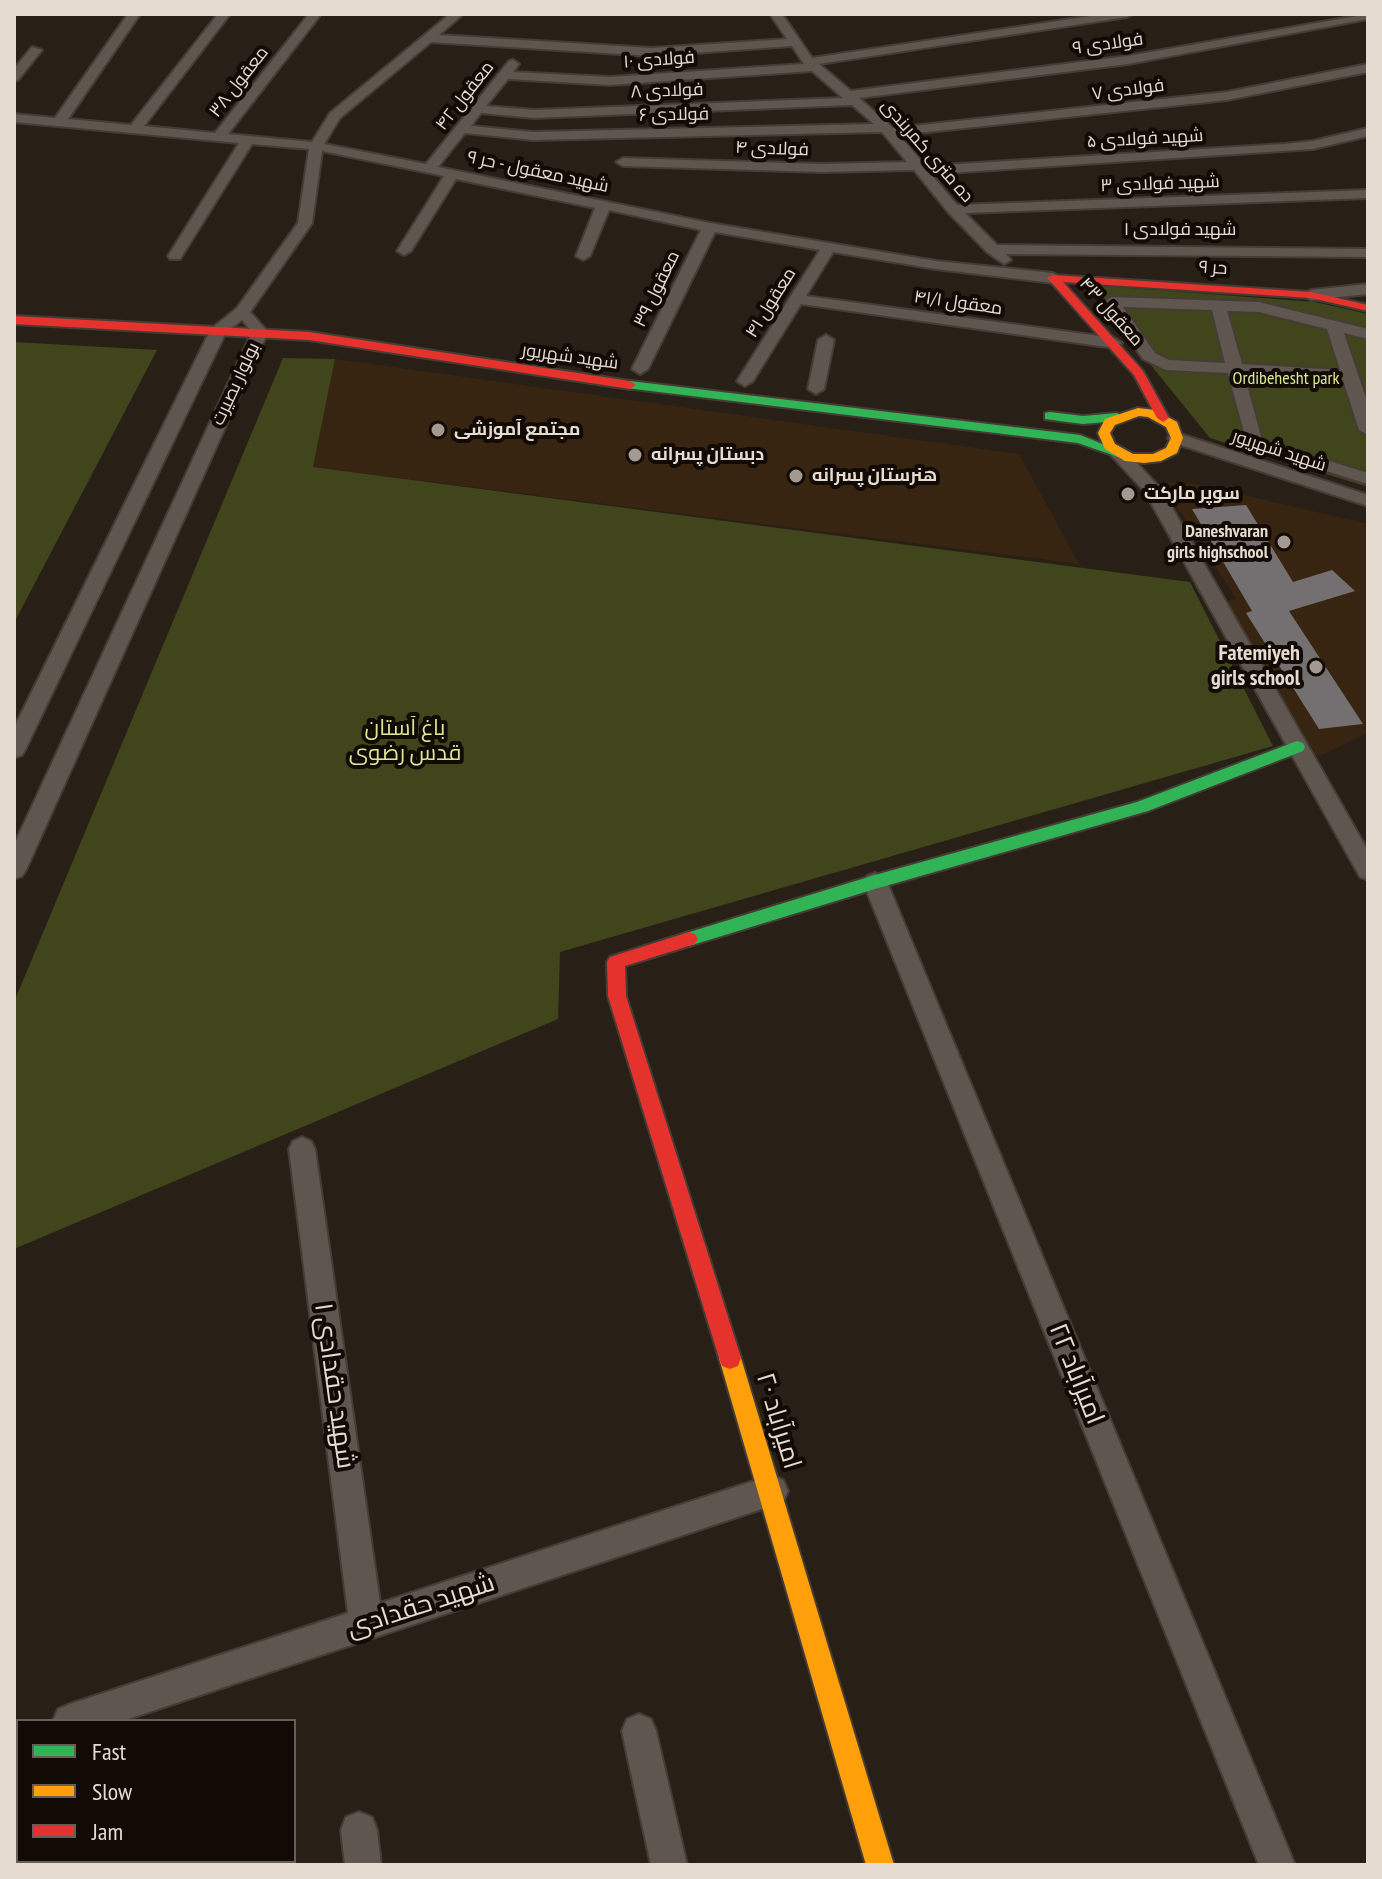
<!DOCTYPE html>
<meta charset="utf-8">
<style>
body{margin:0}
#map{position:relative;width:1382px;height:1879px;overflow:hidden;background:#281f16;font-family:"PT Sans Narrow",sans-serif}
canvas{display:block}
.frame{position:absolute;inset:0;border:16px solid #e6dbd1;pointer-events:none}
.legend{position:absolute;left:16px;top:1719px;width:280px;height:144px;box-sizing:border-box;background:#120b05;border:2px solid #675e57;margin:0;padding:10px 14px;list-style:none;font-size:24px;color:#e6dbd1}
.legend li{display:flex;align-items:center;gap:16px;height:40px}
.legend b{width:40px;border:2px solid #675e57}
</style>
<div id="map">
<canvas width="1382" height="1879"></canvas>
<div class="frame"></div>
<ul class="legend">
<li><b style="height:10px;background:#30b455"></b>Fast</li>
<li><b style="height:10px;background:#ff9f0a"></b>Slow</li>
<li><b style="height:10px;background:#e5322d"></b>Jam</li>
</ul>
</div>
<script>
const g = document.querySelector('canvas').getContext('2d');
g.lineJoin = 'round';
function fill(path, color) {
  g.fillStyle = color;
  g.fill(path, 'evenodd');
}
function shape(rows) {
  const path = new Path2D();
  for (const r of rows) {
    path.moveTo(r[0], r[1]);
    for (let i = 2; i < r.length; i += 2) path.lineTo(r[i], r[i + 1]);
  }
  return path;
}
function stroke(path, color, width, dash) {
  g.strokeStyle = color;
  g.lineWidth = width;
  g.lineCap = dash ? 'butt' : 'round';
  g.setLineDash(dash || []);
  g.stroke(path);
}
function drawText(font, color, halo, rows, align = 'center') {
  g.font = font + ' "PT Sans Narrow",Cairo,sans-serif';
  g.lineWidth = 8;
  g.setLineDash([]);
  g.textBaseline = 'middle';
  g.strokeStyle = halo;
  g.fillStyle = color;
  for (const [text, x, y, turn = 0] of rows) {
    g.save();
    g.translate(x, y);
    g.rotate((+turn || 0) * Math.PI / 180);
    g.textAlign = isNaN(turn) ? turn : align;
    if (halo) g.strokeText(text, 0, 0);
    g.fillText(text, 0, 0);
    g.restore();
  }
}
fill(shape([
 [335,359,1019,454,1079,564,313,467],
 [1168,482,1192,483,1368,524,1368,733,1317,757,1227,602,1236,598,1166,490]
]), '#382511');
fill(shape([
 [1103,286,1315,302,1368,314,1368,487,1210,438,1089,289],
 [14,342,157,350,14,623],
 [283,358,335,359,313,467,1190,582,1273,746,560,952,558,1019,14,1249,14,1002]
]), '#40451c');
fill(shape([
 [1246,505,1293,582,1332,570,1355,591,1289,611,1363,724,1319,729,1246,613,1252,611,1192,509]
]), '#746f71');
const street = shape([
 [128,14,140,14,68,119,131,125,218,14,230,14,144,126,215,133,309,14,321,14,228,134,312,142,330,113,450,14,463,14,439,35,652,48,787,39,770,14,782,14,812,58,1104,14,1133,14,1127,17,819,64,851,91,1128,56,1368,14,1368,19,1128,64,859,98,893,128,1227,92,1368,64,1368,72,1227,100,899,135,926,166,1284,144,1313,141,1368,128,1368,136,1313,149,931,174,957,205,1368,190,1368,198,965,213,997,245,1368,249,1368,257,1006,254,1011,260,1004,264,987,252,948,212,914,170,822,172,623,166,616,162,623,158,822,164,907,162,882,132,533,140,465,133,438,167,710,223,936,261,1053,273,1061,278,1053,283,936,269,833,252,806,296,1114,338,1122,343,1114,348,801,304,753,381,745,386,737,381,820,250,715,232,648,369,640,374,632,369,701,230,609,210,590,256,583,260,576,256,595,208,456,179,411,251,404,255,397,251,444,176,322,151,312,223,250,312,268,332,26,870,22,876,14,879,14,845,252,332,242,320,226,332,25,750,22,755,14,758,14,728,211,329,237,308,298,223,309,149,252,144,180,259,170,259,168,256,239,143,14,122,14,114,55,118,128,14],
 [431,42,652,56,792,46,804,64,610,77,513,72,519,64,513,60,509,61,426,164,324,144,340,118,431,42],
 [812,71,843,98,534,110,486,106,508,79,610,85,812,71],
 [852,105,874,124,533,132,471,126,481,113,534,118,852,105],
 [32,47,42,50,18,80,14,81,14,69,32,47],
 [1368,284,1368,294,1311,300,1303,295,1311,290,1368,284],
 [1112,297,1259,302,1368,329,1368,339,1344,333,1368,404,1368,435,1359,430,1343,380,1244,374,1262,440,1368,473,1368,484,1248,447,1228,373,1166,370,1143,359,1104,302,1112,297],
 [1123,307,1212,310,1225,363,1169,360,1155,353,1123,307],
 [1227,311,1259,312,1327,329,1340,370,1242,364,1227,311],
 [826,335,834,340,824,389,816,394,808,389,818,340,826,335],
 [1177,433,1368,495,1368,506,1171,442,1168,438,1171,434,1177,433],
 [1118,448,1124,449,1162,490,1368,851,1368,880,1360,877,1145,492,1109,453,1118,448],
 [875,873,883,876,887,882,1295,1865,1259,1865,863,882,867,876,875,873],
 [302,1137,311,1141,315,1149,380,1603,772,1475,783,1480,788,1491,783,1502,122,1721,53,1721,58,1709,70,1704,348,1613,289,1149,293,1141,302,1137],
 [639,1714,651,1719,656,1731,687,1865,651,1865,622,1731,627,1719,639,1714],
 [18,1721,18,1755,14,1756,14,1722,18,1721],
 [359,1812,372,1817,377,1830,381,1865,345,1865,341,1830,346,1817,359,1812],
 [144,1861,180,1861,180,1865,144,1865,144,1861]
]);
const fast = shape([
 [630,381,1080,435,1125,453,1118,457,1078,443,626,388,624,385,630,381],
 [1050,412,1083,416,1117,413,1123,417,1117,421,1083,424,1045,419,1045,413,1050,412],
 [1297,741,1303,743,1305,747,1303,751,1148,811,875,889,689,946,683,944,680,939,683,934,875,875,1137,802,1297,741]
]);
const slow = shape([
 [1138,408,1155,410,1177,422,1183,438,1177,453,1161,461,1144,463,1125,461,1105,449,1098,433,1105,419,1138,408],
 [1139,416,1148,417,1166,427,1171,438,1166,448,1153,454,1133,454,1115,444,1110,433,1115,425,1139,416],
 [730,1347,738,1350,741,1358,894,1865,866,1865,719,1358,722,1350,730,1347]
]);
const jam = shape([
 [1053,275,1311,292,1368,305,1368,311,1311,298,1063,282,1143,371,1169,418,1163,422,1157,418,1134,375,1049,280,1047,278,1053,275],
 [14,316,309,332,630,381,636,385,630,389,309,340,14,324,14,316],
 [689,932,695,934,698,939,695,944,625,966,626,996,741,1358,738,1366,730,1369,722,1366,719,1358,608,996,607,962,610,957,689,932]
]);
stroke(street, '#443c35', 4);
stroke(fast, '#443c35', 4);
stroke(slow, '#443c35', 4);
stroke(jam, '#443c35', 4);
fill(street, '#5e564f');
fill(fast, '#30b455');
fill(slow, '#ff9f0a');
fill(jam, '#e5322d');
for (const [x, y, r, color] of [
 [438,430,8,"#a49990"],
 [635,455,8,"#a49990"],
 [796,476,8,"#a49990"],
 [1128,494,8,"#a49990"],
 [1284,542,8,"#a49990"],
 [1316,667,8,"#a49990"]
]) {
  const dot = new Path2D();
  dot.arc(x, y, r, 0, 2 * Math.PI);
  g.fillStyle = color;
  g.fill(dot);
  stroke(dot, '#120b05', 3);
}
drawText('18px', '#e6dbd1', '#120b05', [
 ["فولادی ۹",1108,44,-8],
 ["فولادی ۱۰",659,60,-4],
 ["معقول ۳۸",239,82,-52],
 ["فولادی ۷",1128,90,-7],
 ["فولادی ۸",667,91,-2],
 ["معقول ۴۲",465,96,-52],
 ["فولادی ۶",674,115,-1],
 ["شهید فولادی ۵",1145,139,-3],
 ["فولادی ۴",772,149,2],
 ["ده متری کمربندی",927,151,49],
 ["شهید معقول - حر ۹",538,172,12],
 ["شهید فولادی ۳",1160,184,-2],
 ["شهید فولادی ۱",1180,230],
 ["حر ۹",1213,268,4],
 ["معقول ۳۹",657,289,-64],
 ["معقول ۴۱",771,303,-58],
 ["معقول ۴۱/۱",958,303,8],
 ["معقول ۴۳",1111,312,48],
 ["شهید شهریور",570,357,8],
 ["بولوار بصیرت",236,384,-65],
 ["شهید شهریور",1279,451,18]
]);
drawText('18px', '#dae895', '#120b05', [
 ["Ordibehesht park",1286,379]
]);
drawText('bold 18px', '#e6dbd1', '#120b05', [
 ["مجتمع آموزشی",454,430],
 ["دبستان پسرانه",651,455],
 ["هنرستان پسرانه",812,476],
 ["سوپر مارکت",1144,494],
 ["Daneshvaran",1268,532,"right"],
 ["girls highschool",1268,553,"right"]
], 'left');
drawText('bold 22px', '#e6dbd1', '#120b05', [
 ["Fatemiyeh",1300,654],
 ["girls school",1300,679]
], 'right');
drawText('22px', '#dae895', '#120b05', [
 ["باغ آستان",405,729],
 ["قدس رضوی",405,754]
]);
drawText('26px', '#e6dbd1', '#120b05', [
 ["امیرآباد ۲۲",1076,1374,68],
 ["شهید حقدادی ۱",334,1386,82],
 ["امیرآباد ۲۰",778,1421,73],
 ["شهید حقدادی",421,1606,-18]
]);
</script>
